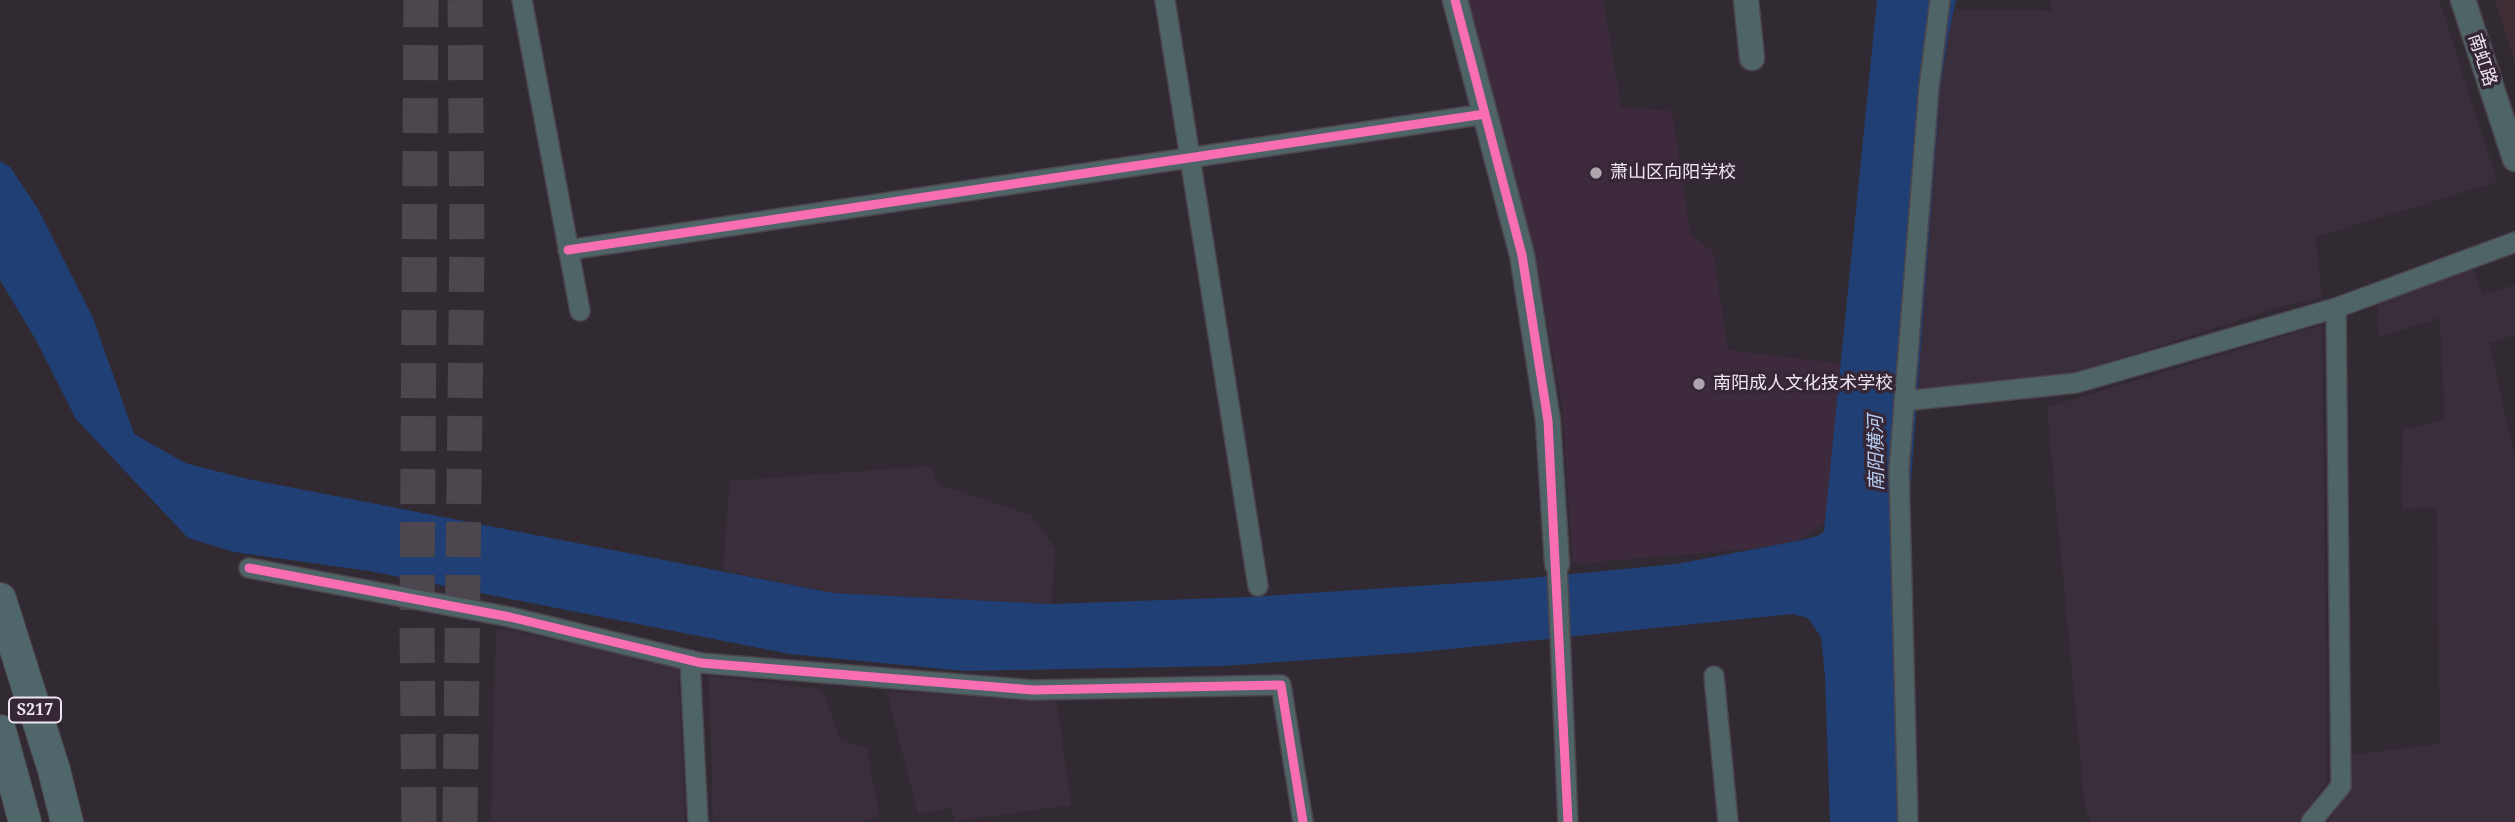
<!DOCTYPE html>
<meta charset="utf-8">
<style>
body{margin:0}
canvas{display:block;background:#322a32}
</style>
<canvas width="2515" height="822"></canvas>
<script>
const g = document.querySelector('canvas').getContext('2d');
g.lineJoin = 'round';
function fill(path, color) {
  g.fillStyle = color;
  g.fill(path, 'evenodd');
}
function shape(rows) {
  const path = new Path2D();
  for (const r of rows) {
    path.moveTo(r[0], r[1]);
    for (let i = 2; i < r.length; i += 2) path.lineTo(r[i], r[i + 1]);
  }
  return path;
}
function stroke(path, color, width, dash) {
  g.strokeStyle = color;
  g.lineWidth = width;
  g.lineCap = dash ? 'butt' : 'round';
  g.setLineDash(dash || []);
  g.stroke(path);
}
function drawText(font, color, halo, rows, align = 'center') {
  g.font = font + ' "Noto Serif","Noto Sans SC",serif';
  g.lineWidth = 7;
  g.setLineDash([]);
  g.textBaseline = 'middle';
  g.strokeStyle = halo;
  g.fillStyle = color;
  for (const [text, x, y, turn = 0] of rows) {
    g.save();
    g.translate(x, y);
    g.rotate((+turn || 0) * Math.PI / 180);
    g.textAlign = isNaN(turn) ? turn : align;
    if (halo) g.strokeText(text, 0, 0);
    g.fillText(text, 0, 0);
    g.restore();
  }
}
fill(shape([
 [2495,0,2515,0,2515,63]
]), '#3f2d35');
fill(shape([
 [2051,0,2439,0,2497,182,2315,237,2322,298,2280,307,2068,375,1918,388,1940,91,1948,37,1954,9,2051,11],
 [2473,268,2482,295,2515,285,2515,335,2489,343,2515,459,2515,822,2328,822,2338,808,2349,755,2440,744,2437,507,2402,509,2403,430,2445,420,2440,318,2379,337,2377,299],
 [2322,325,2327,781,2298,822,2091,822,2085,807,2047,407],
 [931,466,937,484,1031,515,1055,549,1051,604,833,593,723,570,730,481],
 [496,628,678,665,685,822,491,822],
 [709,676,822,689,840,740,867,748,879,816,862,822,713,822],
 [887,692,1056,698,1071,805,955,821,951,808,918,814]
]), '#3b2e3c');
fill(shape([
 [1464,0,1603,0,1621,107,1672,111,1690,234,1713,252,1728,350,1842,364,1826,522,1797,541,1757,548,1573,564,1562,403,1537,268]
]), '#3d2b3d');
fill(shape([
 [1877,0,1956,0,1948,37,1940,91,1910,493,1914,822,1830,822,1825,676,1821,637,1808,618,1792,614,1420,652,1222,666,965,671,790,654,369,571,234,552,188,538,76,419,36,340,0,280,0,161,10,167,38,209,93,318,134,434,185,463,243,478,833,593,1051,604,1249,597,1509,580,1676,564,1797,541,1818,536,1824,531]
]), '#1f3f75');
stroke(shape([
 [419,822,417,621,421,0],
 [460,822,467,240,465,0]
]), '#4e464e', 35, [35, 18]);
const minor = shape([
 [522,0,580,311],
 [1165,0,1258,586],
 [568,250,1485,114],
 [1904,401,2076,383,2336,308,2515,242],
 [1557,564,1568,822],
 [249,568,510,617,701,663,1033,690,1281,685,1303,822],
 [690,660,698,822],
 [1714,676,1728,822],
 [1908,822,1899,469,1929,87,1940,0],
 [2311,822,2341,786,2336,308]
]);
const tertiary = shape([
 [1455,0,1522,255,1548,421,1557,564],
 [1746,0,1752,58],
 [2463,0,2515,159]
]);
const primary = shape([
 [0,599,54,770,67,822],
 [0,731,25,822]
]);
stroke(minor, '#4c454c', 22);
stroke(tertiary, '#4c454c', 27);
stroke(primary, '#4c454c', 34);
stroke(minor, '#4f6466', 19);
stroke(tertiary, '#4f6466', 24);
stroke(primary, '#4f666a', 32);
stroke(shape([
 [1455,0,1522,255,1548,421,1568,822],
 [568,250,1485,114],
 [249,568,510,617,701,663,1033,690,1281,685,1303,822]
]), '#f96db3', 9);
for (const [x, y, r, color] of [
 [1596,173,7,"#ada4ad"],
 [1699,384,7,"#ada4ad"]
]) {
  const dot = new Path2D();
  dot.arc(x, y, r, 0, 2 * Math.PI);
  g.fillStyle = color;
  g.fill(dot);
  stroke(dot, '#362736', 2.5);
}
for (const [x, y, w] of [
 [35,710,52]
]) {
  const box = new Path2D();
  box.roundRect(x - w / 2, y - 12.5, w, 25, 5);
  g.fillStyle = '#362736';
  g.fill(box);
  stroke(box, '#efe5ef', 2);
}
drawText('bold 16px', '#efe5ef', null, [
 ["S217",35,710]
]);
drawText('18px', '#efe5ef', '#362736', [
 ["南虹路",2482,60,72]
]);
drawText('18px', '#efe5ef', '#362736', [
 ["萧山区向阳学校",1610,173],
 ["南阳成人文化技术学校",1713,384]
], 'left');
drawText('italic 19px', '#b7cdf1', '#362736', [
 ["南阳横河",1877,453,-91]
]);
</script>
